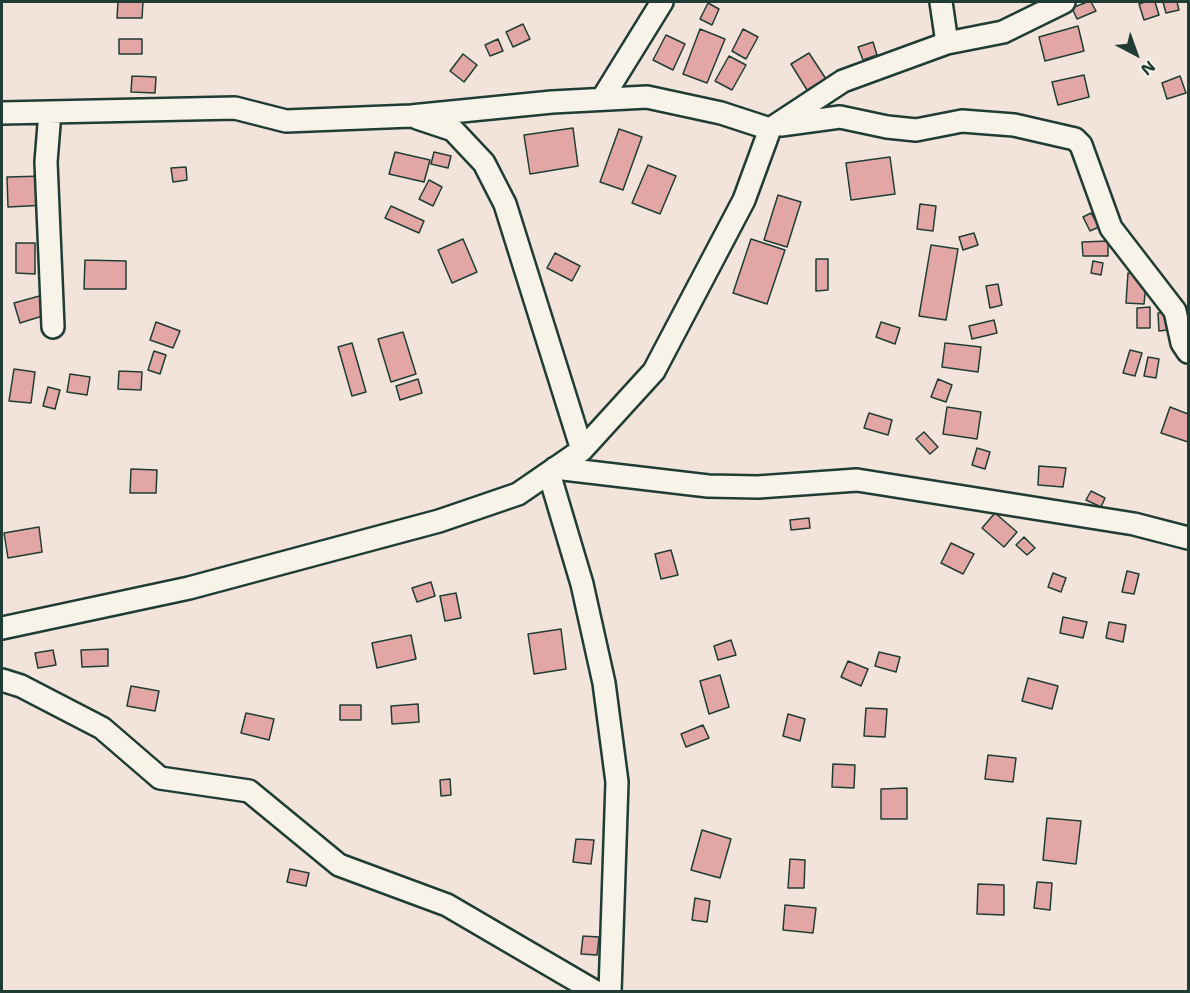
<!DOCTYPE html>
<style>
body{margin:0}
#map{position:relative;width:1190px;height:993px;overflow:hidden;background:#f3e4db;font-family:"Shantell Sans",sans-serif}
canvas{display:block}
.frame{position:absolute;inset:0;border:3px solid #1f3d34;pointer-events:none}
.north{position:absolute;left:1106px;top:24px;width:60px;height:60px;-webkit-text-stroke:4px #f7f3e8;paint-order:stroke;rotate:139deg;font-size:16px;font-weight:700;line-height:24px;text-align:center;color:#1f3d34}
.north::after{content:'';display:block;margin:auto;width:21px;height:27px;background:#1f3d34;clip-path:polygon(50% 0,100% 100%,50% 72%,0 100%)}
</style>
<div id="map">
<canvas width="1190" height="993"></canvas>
<div class="frame"></div>
<div class="north">N</div>
</div>
<script>
const g = document.querySelector('canvas').getContext('2d');
g.lineJoin = 'round';
function fill(path, color) {
  g.fillStyle = color;
  g.fill(path, 'evenodd');
}
function shape(rows) {
  const path = new Path2D();
  for (const r of rows) {
    path.moveTo(r[0], r[1]);
    for (let i = 2; i < r.length; i += 2) path.lineTo(r[i], r[i + 1]);
  }
  return path;
}
function stroke(path, color, width, dash) {
  g.strokeStyle = color;
  g.lineWidth = width;
  g.lineCap = dash ? 'butt' : 'round';
  g.setLineDash(dash || []);
  g.stroke(path);
}
const building = shape([
 [118,2,143,2,142,18,117,18,118,2],
 [1087,2,1091,2,1096,11,1077,19,1072,8,1087,2],
 [1145,2,1155,2,1159,15,1144,20,1139,4,1145,2],
 [1163,2,1177,2,1179,10,1166,13,1163,2],
 [708,3,719,9,712,25,700,19,708,3],
 [523,24,530,39,513,47,506,32,523,24],
 [1078,26,1084,51,1045,61,1039,37,1078,26],
 [700,29,725,39,707,83,683,74,700,29],
 [743,29,758,37,746,59,732,51,743,29],
 [666,35,685,44,673,70,653,60,666,35],
 [119,39,142,39,142,54,119,54,119,39],
 [498,39,503,51,490,56,485,45,498,39],
 [873,42,877,55,863,60,858,47,873,42],
 [809,53,826,79,807,90,791,64,809,53],
 [463,54,477,65,464,82,450,71,463,54],
 [729,56,746,65,732,90,715,81,729,56],
 [1084,75,1089,97,1058,105,1052,82,1084,75],
 [132,76,156,77,155,93,131,92,132,76],
 [1180,76,1186,93,1167,99,1162,83,1180,76],
 [573,128,578,166,530,174,524,135,573,128],
 [619,129,642,137,623,190,600,182,619,129],
 [395,152,430,160,424,182,389,174,395,152],
 [434,152,451,156,448,168,431,164,434,152],
 [890,157,895,194,851,200,846,163,890,157],
 [648,165,676,176,660,214,632,203,648,165],
 [186,167,187,180,173,182,171,168,186,167],
 [46,176,47,205,8,207,7,177,46,176],
 [429,180,442,187,433,206,419,199,429,180],
 [778,195,801,202,787,247,764,240,778,195],
 [920,204,936,206,933,231,917,229,920,204],
 [391,206,424,221,419,233,385,218,391,206],
 [1091,213,1099,227,1090,231,1083,217,1091,213],
 [974,233,978,245,963,250,959,237,974,233],
 [463,239,477,272,452,283,438,250,463,239],
 [751,239,785,250,767,304,733,293,751,239],
 [1108,241,1108,256,1083,256,1082,242,1108,241],
 [16,243,35,243,35,274,16,273,16,243],
 [931,245,958,249,946,320,919,316,931,245],
 [555,253,580,266,572,281,547,268,555,253],
 [816,259,828,259,828,290,816,291,816,259],
 [85,260,126,261,126,289,84,289,85,260],
 [1093,261,1103,263,1101,275,1091,273,1093,261],
 [1128,273,1147,274,1144,304,1126,303,1128,273],
 [998,284,1002,305,990,308,986,286,998,284],
 [43,295,49,314,20,323,14,303,43,295],
 [1150,307,1150,328,1137,328,1137,308,1150,307],
 [1174,312,1175,329,1159,331,1158,313,1174,312],
 [994,320,997,333,972,339,969,326,994,320],
 [156,322,180,331,173,348,150,340,156,322],
 [881,322,900,328,895,344,876,337,881,322],
 [403,332,416,374,391,382,378,339,403,332],
 [352,343,366,392,352,396,338,347,352,343],
 [945,343,981,347,978,372,942,367,945,343],
 [1130,350,1142,353,1135,376,1123,373,1130,350],
 [154,351,166,355,160,374,148,370,154,351],
 [1148,357,1159,359,1156,378,1144,376,1148,357],
 [14,369,35,372,31,403,9,401,14,369],
 [119,371,142,372,141,390,118,389,119,371],
 [70,374,90,377,87,395,67,392,70,374],
 [418,379,422,393,400,400,396,386,418,379],
 [938,379,952,385,946,402,931,397,938,379],
 [48,387,60,390,55,409,43,406,48,387],
 [947,407,981,412,977,439,943,434,947,407],
 [1170,407,1188,414,1188,442,1161,433,1170,407],
 [869,413,892,420,888,435,864,428,869,413],
 [924,432,938,447,930,454,916,439,924,432],
 [977,448,990,452,985,469,972,465,977,448],
 [1039,466,1066,468,1063,487,1038,485,1039,466],
 [131,469,157,470,156,493,130,493,131,469],
 [1091,491,1105,498,1101,507,1086,500,1091,491],
 [995,513,1017,532,1004,547,982,528,995,513],
 [809,518,810,528,791,530,790,520,809,518],
 [39,527,42,552,8,558,4,533,39,527],
 [1024,537,1035,548,1027,555,1016,545,1024,537],
 [951,543,974,554,963,574,941,563,951,543],
 [671,550,678,575,661,579,655,554,671,550],
 [1127,571,1139,574,1134,594,1122,592,1127,571],
 [1053,573,1066,578,1061,592,1048,587,1053,573],
 [431,582,435,596,417,602,412,588,431,582],
 [456,593,461,618,445,621,440,596,456,593],
 [1063,617,1087,622,1083,638,1060,633,1063,617],
 [1109,622,1126,625,1123,642,1106,638,1109,622],
 [561,629,566,669,534,674,528,634,561,629],
 [411,635,416,659,377,668,372,643,411,635],
 [731,640,736,655,718,660,714,646,731,640],
 [108,649,108,666,82,667,81,650,108,649],
 [53,650,56,665,38,668,35,653,53,650],
 [879,652,900,657,896,672,875,666,879,652],
 [848,661,868,669,861,686,841,677,848,661],
 [720,675,729,707,709,714,700,681,720,675],
 [1028,678,1058,686,1052,709,1022,701,1028,678],
 [131,686,159,691,155,711,127,706,131,686],
 [418,704,419,722,392,724,391,706,418,704],
 [340,705,361,705,361,720,340,720,340,705],
 [866,708,887,709,885,737,864,736,866,708],
 [246,713,274,719,269,740,241,733,246,713],
 [788,714,805,719,800,741,783,736,788,714],
 [703,725,709,738,686,747,681,734,703,725],
 [988,755,1016,758,1013,782,985,779,988,755],
 [833,764,855,765,854,788,832,787,833,764],
 [450,779,451,795,441,796,440,780,450,779],
 [907,788,907,819,881,819,881,789,907,788],
 [1047,818,1081,821,1076,864,1043,860,1047,818],
 [702,830,731,839,720,878,691,870,702,830],
 [576,839,594,840,591,864,573,862,576,839],
 [790,859,805,860,804,888,788,888,790,859],
 [290,869,309,873,306,886,287,882,290,869],
 [1037,882,1052,883,1050,910,1034,908,1037,882],
 [978,884,1004,885,1004,915,977,914,978,884],
 [695,898,710,901,707,922,692,920,695,898],
 [785,905,816,908,813,933,783,930,785,905],
 [583,936,599,937,597,955,581,954,583,936]
]);
fill(building, '#e2a7a5');
stroke(building, '#1f3d34', 1.5);
const minor = shape([
 [941,2,947,43],
 [602,99,662,2],
 [50,112,46,162,53,327],
 [2,113,235,108,286,121,411,116,552,102,647,97,721,113,770,129],
 [417,118,453,130,484,163,505,204,582,450],
 [781,125,840,117,887,127,916,130,962,121,1014,125,1075,139,1081,145,1111,228,1175,311,1182,343,1188,352],
 [555,468,708,486,758,487,857,480,1134,524,1188,538],
 [549,473,582,584,604,683,617,782,610,992],
 [2,628,189,588,439,521,518,494,582,450,654,371,744,200,770,129,843,81,947,43,1003,32,1064,2],
 [2,680,21,686,102,728,160,778,249,791,339,865,447,905,596,992]
]);
stroke(minor, '#1f3d34', 26);
stroke(minor, '#f7f3e8', 21);
</script>
